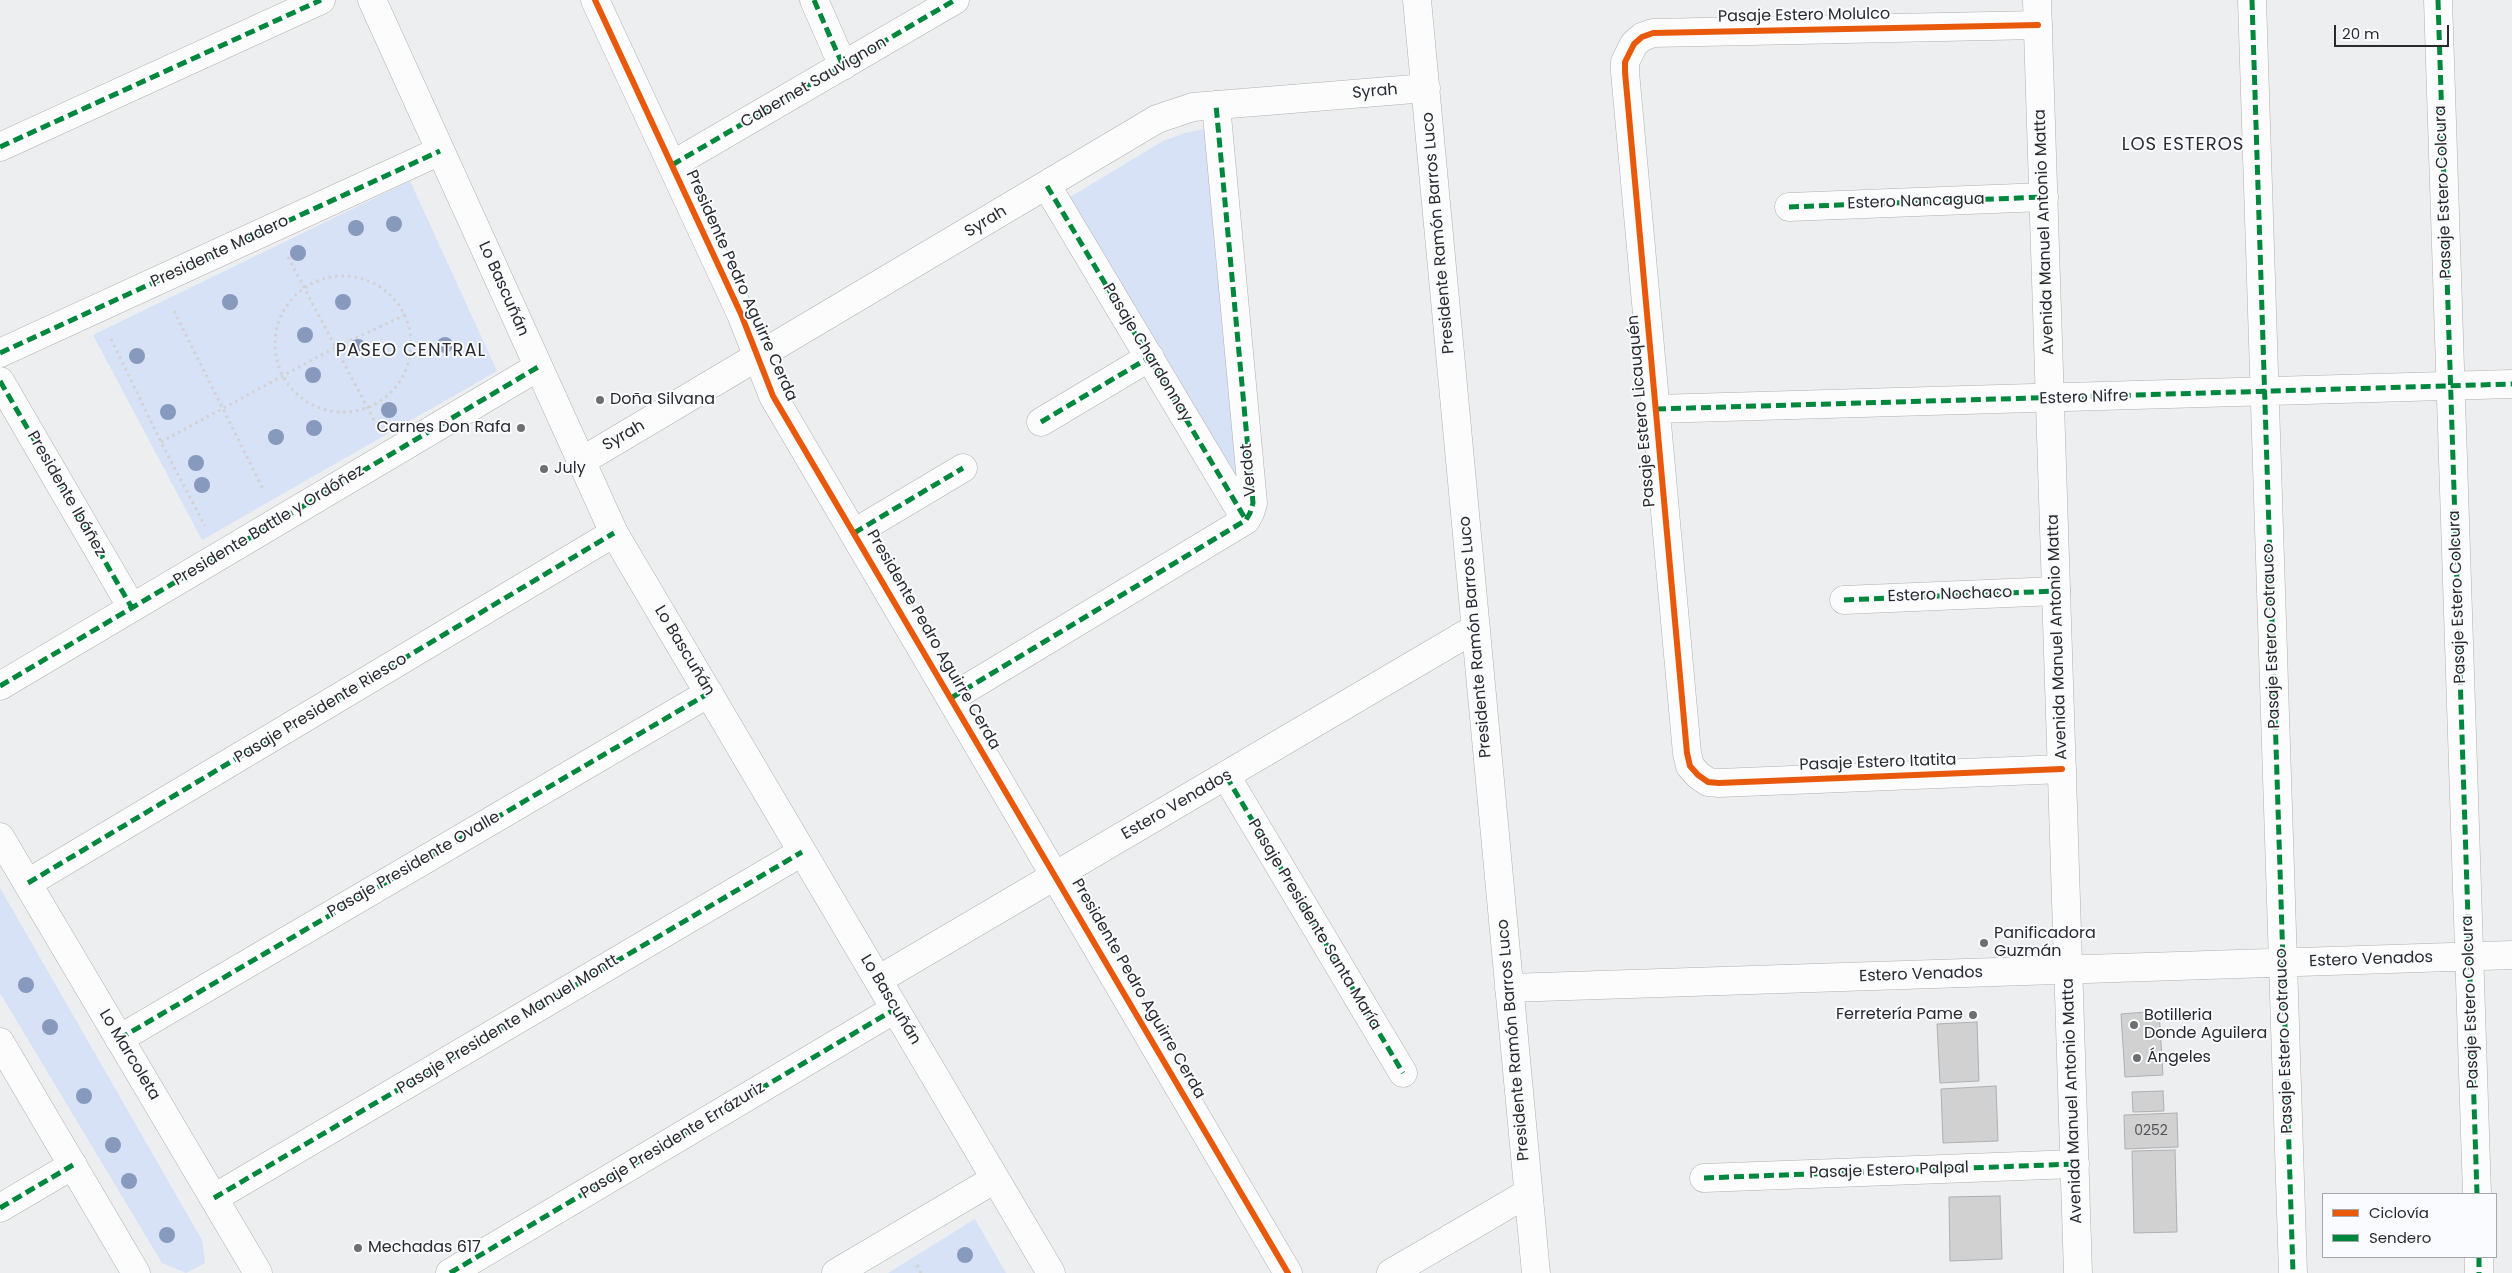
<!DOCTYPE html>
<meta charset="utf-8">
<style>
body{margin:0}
#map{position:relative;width:2512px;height:1273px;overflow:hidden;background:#eceef0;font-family:Poppins,sans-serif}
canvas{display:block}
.legend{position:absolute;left:2322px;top:1193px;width:175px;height:65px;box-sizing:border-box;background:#f9fbfe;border:1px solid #a6a7aa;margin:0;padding:6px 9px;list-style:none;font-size:15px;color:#292a2c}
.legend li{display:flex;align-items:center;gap:10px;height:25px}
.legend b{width:25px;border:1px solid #a6a7aa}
.scale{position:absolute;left:2334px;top:25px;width:115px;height:22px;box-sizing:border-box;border:2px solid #292a2c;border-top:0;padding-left:6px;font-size:15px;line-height:18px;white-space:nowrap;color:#292a2c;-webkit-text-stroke:4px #f9fbfe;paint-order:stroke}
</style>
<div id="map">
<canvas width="2512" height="1273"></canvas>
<ul class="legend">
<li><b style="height:6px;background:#e8590c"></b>Ciclovía</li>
<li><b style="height:6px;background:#00873e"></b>Sendero</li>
</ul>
<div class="scale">20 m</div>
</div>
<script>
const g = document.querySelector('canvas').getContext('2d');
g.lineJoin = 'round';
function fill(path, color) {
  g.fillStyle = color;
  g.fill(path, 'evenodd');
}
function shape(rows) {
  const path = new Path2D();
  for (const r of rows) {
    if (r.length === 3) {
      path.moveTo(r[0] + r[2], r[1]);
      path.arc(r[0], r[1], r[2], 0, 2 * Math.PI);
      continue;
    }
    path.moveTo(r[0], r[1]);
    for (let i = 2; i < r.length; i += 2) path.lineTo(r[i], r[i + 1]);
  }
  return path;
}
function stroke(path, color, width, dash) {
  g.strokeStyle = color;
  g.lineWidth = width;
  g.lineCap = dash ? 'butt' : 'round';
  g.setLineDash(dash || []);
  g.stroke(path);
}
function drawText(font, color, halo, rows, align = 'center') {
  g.font = font + ' Poppins,sans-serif';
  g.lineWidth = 4;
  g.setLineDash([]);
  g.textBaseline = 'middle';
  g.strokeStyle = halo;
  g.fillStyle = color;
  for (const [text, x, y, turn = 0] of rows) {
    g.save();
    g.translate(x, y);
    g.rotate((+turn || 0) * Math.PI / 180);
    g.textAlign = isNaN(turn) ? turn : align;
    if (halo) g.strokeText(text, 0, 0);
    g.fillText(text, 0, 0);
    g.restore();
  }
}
fill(shape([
 [1209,128,1239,482,1067,199,1163,141,1185,133],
 [410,181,497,371,202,540,93,335],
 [0,888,202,1240,205,1263,186,1273,162,1263,0,993],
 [975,1219,1006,1273,888,1273]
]), '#d7e2f7');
const building = shape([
 [2159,1011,2163,1075,2125,1077,2121,1014,2159,1011],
 [1977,1022,1979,1081,1940,1083,1937,1024,1977,1022],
 [1996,1086,1998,1141,1943,1143,1941,1089,1996,1086],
 [2163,1091,2164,1111,2133,1112,2132,1092,2163,1091],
 [2177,1113,2178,1147,2125,1149,2124,1115,2177,1113],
 [2175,1150,2177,1232,2134,1233,2132,1151,2175,1150],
 [2000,1196,2002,1259,1950,1261,1949,1197,2000,1196]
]);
fill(building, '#d1d1d2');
stroke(building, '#aeafb0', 1);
const minor = shape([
 [372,0,614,533,1051,1273],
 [595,0,741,314,773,396,1288,1273],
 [814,0,843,66],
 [1417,0,1536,1273],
 [2252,0,2293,1273],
 [2438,0,2477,1194],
 [2038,25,1653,33,1642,37,1634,44,1625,62,1625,72,1687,753,1690,766,1698,775,1708,782,1719,783,2062,769],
 [0,147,321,0],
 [672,165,955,0],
 [1047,186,1246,520],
 [1789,207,2044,197],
 [0,353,440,151],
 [0,381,132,608],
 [1656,409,2512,384],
 [1041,422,1150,357],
 [580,462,1157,119,1193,107,1426,88],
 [854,533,963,468],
 [1844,600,2056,591],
 [0,686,538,367],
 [951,698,1246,520,1250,513,1253,503,1216,105],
 [1226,776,1403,1073],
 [28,883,614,533],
 [878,980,1476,628],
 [1509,988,2512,955],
 [119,1039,709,693],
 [1704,1178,2075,1164],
 [214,1198,802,852],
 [0,1208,73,1165],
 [2479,1257,2479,1273],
 [450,1273,895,1009],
 [836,1273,995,1179],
 [1391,1273,1528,1193]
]);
const tertiary = shape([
 [2037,0,2078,1273],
 [0,837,258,1273],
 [0,1042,136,1273]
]);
stroke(minor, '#b0b0b2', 29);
stroke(tertiary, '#b0b0b2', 29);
stroke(shape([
 [288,257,376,424],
 [343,344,68],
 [174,311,264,491],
 [111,339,161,442,205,526],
 [161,442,336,347,405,315],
 [917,1265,921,1273]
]), '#d2d2d2', 3, [2.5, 4]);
stroke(minor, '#fcfcfd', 28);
stroke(tertiary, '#fcfcfd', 28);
stroke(shape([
 [814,0,843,66],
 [2252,0,2293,1273],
 [2438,0,2477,1194],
 [0,147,321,0],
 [672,165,955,0],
 [1047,186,1246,520],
 [1789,207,2044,197],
 [0,353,440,151],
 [0,381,132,608],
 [1656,409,2512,384],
 [1041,422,1150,357],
 [854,533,963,468],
 [1844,600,2056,591],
 [0,686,538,367],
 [951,698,1246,520,1250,513,1253,503,1216,105],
 [1226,776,1403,1073],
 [28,883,614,533],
 [119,1039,709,693],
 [1704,1178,2075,1164],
 [214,1198,802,852],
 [0,1208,73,1165],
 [2479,1257,2479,1273],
 [450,1273,895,1009]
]), '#00873e', 5, [10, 5]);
stroke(shape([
 [595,0,741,314,773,396,1288,1273],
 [2038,25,1653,33,1642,37,1634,44,1625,62,1625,72,1687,753,1690,766,1698,775,1708,782,1719,783,2062,769]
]), '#e8590c', 6);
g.fillStyle = '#8799bd';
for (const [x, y] of [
 [394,224],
 [356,228],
 [298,253],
 [230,302],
 [343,302],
 [305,335],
 [445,345],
 [358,347],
 [137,356],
 [313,375],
 [389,410],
 [168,412],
 [314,428],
 [276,437],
 [196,463],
 [202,485],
 [26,985],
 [50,1027],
 [84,1096],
 [113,1145],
 [129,1181],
 [167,1235],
 [965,1255]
]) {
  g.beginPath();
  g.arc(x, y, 8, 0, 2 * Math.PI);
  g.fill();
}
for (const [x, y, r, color] of [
 [600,400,5,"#6d6f71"],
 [521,428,5,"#6d6f71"],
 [544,469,5,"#6d6f71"],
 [1984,943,5,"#6d6f71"],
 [1973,1015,5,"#6d6f71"],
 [2134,1025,5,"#6d6f71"],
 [2137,1058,5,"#6d6f71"],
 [358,1248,5,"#6d6f71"]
]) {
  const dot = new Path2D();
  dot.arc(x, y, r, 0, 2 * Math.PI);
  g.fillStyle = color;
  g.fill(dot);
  stroke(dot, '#f9fbfe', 2);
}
drawText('14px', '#535456', null, [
 ["0252",2151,1131]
]);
drawText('16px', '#292a2c', '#f9fbfe', [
 ["Pasaje Estero Molulco",1804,16,-1],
 ["Cabernet Sauvignon",814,83,-30],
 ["Syrah",1375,92,-5],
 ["Pasaje Estero Colcura",2444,192,-92],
 ["Estero Nancagua",1916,202,-2],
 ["Syrah",986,222,-31],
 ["Avenida Manuel Antonio Matta",2045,232,-92],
 ["Presidente Ramón Barros Luco",1439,233,-95],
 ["Presidente Madero",220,252,-25],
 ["Presidente Pedro Aguirre Cerda",741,286,66],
 ["Lo Bascuñán",503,289,66],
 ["Pasaje Chardonnay",1147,353,59],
 ["Estero Nifre",2084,398,-2],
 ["Pasaje Estero Licauquén",1642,411,-95],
 ["Syrah",624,436,-30],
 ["Verdot",1249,470,-95],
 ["Presidente Ibáñez",66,494,60],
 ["Presidente Battle y Ordóñez",269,526,-31],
 ["Estero Nochaco",1950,595,-2],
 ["Pasaje Estero Colcura",2458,597,-92],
 ["Pasaje Estero Cotrauco",2272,636,-92],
 ["Presidente Ramón Barros Luco",1476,637,-95],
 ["Avenida Manuel Antonio Matta",2058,637,-92],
 ["Presidente Pedro Aguirre Cerda",933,640,60],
 ["Lo Bascuñán",684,651,59],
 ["Pasaje Presidente Riesco",321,709,-31],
 ["Pasaje Estero Itatita",1878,763,-2],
 ["Estero Venados",1177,805,-30],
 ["Pasaje Presidente Ovalle",414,865,-30],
 ["Pasaje Presidente Santa María",1314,925,59],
 ["Estero Venados",2371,960,-2],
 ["Estero Venados",1921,975,-2],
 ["Presidente Pedro Aguirre Cerda",1138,989,60],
 ["Lo Bascuñán",890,1000,59],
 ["Pasaje Estero Colcura",2471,1002,-92],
 ["Pasaje Presidente Manuel Montt",508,1025,-31],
 ["Presidente Ramón Barros Luco",1514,1040,-95],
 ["Pasaje Estero Cotrauco",2285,1041,-92],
 ["Lo Marcoleta",129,1055,59],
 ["Avenida Manuel Antonio Matta",2073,1101,-92],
 ["Pasaje Presidente Errázuriz",673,1141,-31],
 ["Pasaje Estero Palpal",1889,1171,-2]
]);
drawText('16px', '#292a2c', '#f9fbfe', [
 ["Doña Silvana",610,400],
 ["Carnes Don Rafa",511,428,"right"],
 ["July",554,469],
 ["Panificadora",1994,934],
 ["Guzmán",1994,952],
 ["Ferretería Pame",1963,1015,"right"],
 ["Botilleria",2144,1016],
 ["Donde Aguilera",2144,1034],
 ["Ángeles",2147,1058],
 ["Mechadas 617",368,1248]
], 'left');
g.letterSpacing = '1px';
drawText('18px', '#292a2c', '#f9fbfe', [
 ["LOS ESTEROS",2183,145],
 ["PASEO CENTRAL",411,351]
]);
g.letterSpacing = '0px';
</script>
